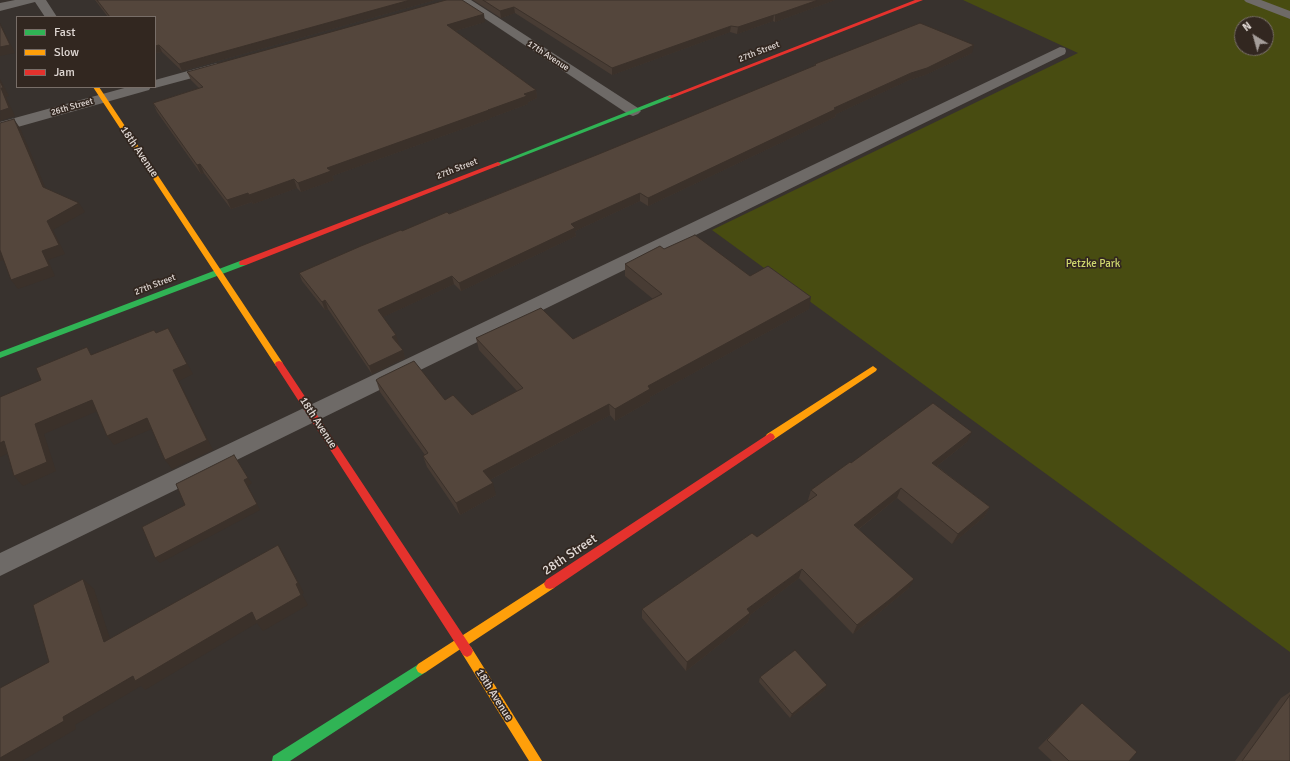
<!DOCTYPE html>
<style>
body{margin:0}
#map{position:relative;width:1290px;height:761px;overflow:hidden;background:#38322e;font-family:Signika,sans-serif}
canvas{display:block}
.legend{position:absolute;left:16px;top:16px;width:140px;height:72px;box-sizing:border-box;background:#322720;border:1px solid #786e68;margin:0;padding:5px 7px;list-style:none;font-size:12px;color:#e0d8d4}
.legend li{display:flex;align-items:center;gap:8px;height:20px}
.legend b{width:20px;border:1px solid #786e68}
.north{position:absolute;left:1234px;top:16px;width:40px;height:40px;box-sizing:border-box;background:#322720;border:1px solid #786e68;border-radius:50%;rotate:323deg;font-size:11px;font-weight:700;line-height:16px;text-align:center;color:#e0d8d4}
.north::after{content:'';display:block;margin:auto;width:14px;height:18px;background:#a59e9a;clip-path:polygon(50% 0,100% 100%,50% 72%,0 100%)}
</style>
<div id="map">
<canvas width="1290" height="761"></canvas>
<ul class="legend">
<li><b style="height:5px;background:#30b455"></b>Fast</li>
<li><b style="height:5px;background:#ff9f0a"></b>Slow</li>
<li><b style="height:5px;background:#e5322d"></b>Jam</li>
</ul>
<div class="north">N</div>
</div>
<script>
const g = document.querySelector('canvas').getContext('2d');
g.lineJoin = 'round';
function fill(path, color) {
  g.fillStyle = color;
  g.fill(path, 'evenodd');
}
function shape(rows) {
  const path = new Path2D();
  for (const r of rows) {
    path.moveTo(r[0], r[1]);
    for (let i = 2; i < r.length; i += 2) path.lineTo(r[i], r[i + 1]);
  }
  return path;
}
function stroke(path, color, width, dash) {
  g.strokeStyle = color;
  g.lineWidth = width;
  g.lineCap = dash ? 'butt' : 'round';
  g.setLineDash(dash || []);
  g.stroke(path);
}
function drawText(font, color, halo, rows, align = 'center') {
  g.font = font + ' Signika,sans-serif';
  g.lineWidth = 3.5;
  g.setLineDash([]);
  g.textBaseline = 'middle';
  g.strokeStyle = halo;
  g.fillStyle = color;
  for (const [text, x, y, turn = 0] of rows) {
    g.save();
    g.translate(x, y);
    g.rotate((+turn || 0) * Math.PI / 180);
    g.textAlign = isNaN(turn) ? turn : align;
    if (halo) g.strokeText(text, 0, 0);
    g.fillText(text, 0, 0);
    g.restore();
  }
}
fill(shape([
 [963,0,1290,0,1290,652,712,230,1078,53],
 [1242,24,1266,24,1266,48,1242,48]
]), '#484c11');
fill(shape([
 [1244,0,1261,0,1290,11,1290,19,1246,2,1244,0],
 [1060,47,1065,48,1066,51,1065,54,0,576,0,553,1060,47]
]), '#6e6a67');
fill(shape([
 [15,0,46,0,57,17,45,17,35,2,0,11,0,3,15,0],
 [457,0,471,0,638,108,641,111,638,114,633,116,628,114,457,0],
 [217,63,222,64,224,67,222,70,155,88,151,87,149,90,0,132,0,122,128,87,155,87,155,80,217,63]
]), '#6e6a67');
fill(shape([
 [670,95,672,96,672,98,500,165,498,166,495,164,670,95],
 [240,261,246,261,247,263,246,265,0,358,0,352,240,261],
 [422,662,426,664,428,668,426,672,290,761,272,761,273,756,422,662]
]), '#30b455');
fill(shape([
 [93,87,99,87,282,362,283,364,282,366,276,366,93,87],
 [873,366,877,369,876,371,773,440,767,440,765,437,767,434,873,366],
 [550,579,554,580,556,584,554,588,466,646,471,647,542,761,529,761,463,655,461,651,462,648,426,672,422,674,418,672,416,668,418,664,550,579]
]), '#ff9f0a');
fill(shape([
 [915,0,923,0,672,98,667,97,915,0],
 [498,162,501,164,500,165,246,265,240,265,239,263,240,261,498,162],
 [279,361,282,362,471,647,473,651,471,655,467,657,463,655,276,366,275,364,276,362,279,361],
 [770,433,773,434,775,437,773,440,554,588,550,589,546,588,544,584,546,580,770,433]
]), '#e5322d');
fill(shape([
 [95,0,435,0,182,71,162,52,155,53,155,17,108,17],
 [473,0,835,0,775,22,773,21,737,34,730,32,612,75,515,13,501,18],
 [485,22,455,31,536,90,537,98,528,102,528,104,490,118,490,119,332,176,334,180,301,192,297,188,253,204,252,202,231,209,204,173,201,174,157,112,153,103,199,88,191,80,187,72],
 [972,53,925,75,909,80,836,114,835,117,648,206,640,201,575,231,576,236,461,291,454,284,383,317,399,344,398,344,403,350,405,358,372,374,328,309,325,310,302,281,299,273,599,154,814,66,815,64],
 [664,249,750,276,809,309,650,397,650,401,615,421,610,415,490,480,496,495,460,515,427,467,423,456,425,455,380,392,376,380,445,400,472,415,517,391,479,350,476,338,573,339,653,299,625,276,625,264],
 [967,442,937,466,990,507,984,517,952,544,897,498,859,529,909,588,853,634,799,578,750,615,748,622,686,671,642,618,642,609,757,537,809,501,808,500,811,490,851,463],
 [760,677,825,690,790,718,759,682],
 [1290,692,1290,761,1235,761,1281,698],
 [1082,703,1129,761,1052,761,1038,748]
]), '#483c34');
fill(shape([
 [410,0,435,0,182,71,179,64],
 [818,0,835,0,775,22,775,15],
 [514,7,515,13,501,18,500,11],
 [484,14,485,22,448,33,447,25],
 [774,15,773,21,737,34,738,27],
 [0,23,15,53,0,56],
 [731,26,730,32,612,75,612,68],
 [159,45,162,52,155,53,155,46],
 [974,45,972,53,925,75,909,80,836,114,835,117,648,206,648,198,834,108],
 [0,79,9,96,6,97,15,116,0,121,1,88],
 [536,90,537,98,528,102,528,104,490,118,490,119,332,176,334,180,301,192,298,183,327,168,488,110,524,94],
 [14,119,20,128,49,196,43,187],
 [200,164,204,173,201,174,197,165],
 [294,179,297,188,253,204,249,195],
 [248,193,252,202,231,209,227,200],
 [640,193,640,201,575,231,576,236,461,291,459,283,571,224],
 [79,203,85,212,53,230,65,254,48,260,55,276,18,289,11,280,47,221],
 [0,250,7,259,0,261],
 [452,276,454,284,381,318,378,310],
 [811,297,809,309,650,397,650,401,615,421,615,409,648,386],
 [325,300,328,309,325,310,322,302],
 [168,328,193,374,179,381,213,450,172,469,165,460,173,370],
 [396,335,399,344,395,345,392,337],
 [403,350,405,358,372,374,369,366],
 [92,400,100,410,44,434,56,471,23,486,14,476,35,424],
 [609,404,610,415,486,482,483,471],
 [147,418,154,428,114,445,107,436],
 [972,432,967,442,928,473,932,463],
 [4,441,13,451,0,457,0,443],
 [248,478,252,483,248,486,260,510,160,563,155,558,244,480],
 [493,483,496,495,460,515,456,503],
 [901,488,897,498,851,535,854,525],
 [990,507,984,517,952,544,958,534],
 [278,545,284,555,304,593,302,594,308,605,263,631,257,623,145,690,141,686,75,725,76,729,22,761,0,761,0,758,63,717,133,676,296,584],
 [802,569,799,578,750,615,748,622,686,671,687,662,747,609],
 [83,579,94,589,114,651,104,642],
 [914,579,909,588,853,634,857,625],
 [827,685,825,690,790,718,792,714]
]), '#3b312a');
const building = shape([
 [97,0,410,0,179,64,159,45,155,46,155,17,110,17,97,0],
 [446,0,462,0,484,14,447,25,536,90,524,94,527,96,488,110,489,110,327,168,331,171,298,183,294,179,249,195,248,193,227,200,200,164,197,165,153,103,203,87,187,72,446,0],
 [483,0,818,0,775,15,774,15,738,27,731,26,612,68,514,7,500,11,483,0],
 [920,23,974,45,927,68,911,73,834,108,836,109,648,198,640,193,571,224,575,228,459,283,452,276,378,310,396,335,392,337,403,350,369,366,325,300,322,302,299,273,361,246,401,230,402,231,447,212,449,214,599,154,816,65,815,64,920,23],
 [0,24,10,45,0,47,0,24],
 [0,81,3,88,1,88,9,108,0,111,0,81],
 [14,119,43,187,79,203,47,221,59,245,42,251,49,266,11,280,0,250,0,123,14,119],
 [695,235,750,276,768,266,811,297,648,386,650,389,615,409,609,404,483,471,493,483,456,503,423,456,428,453,376,380,379,378,414,361,445,400,453,395,472,415,523,388,476,338,541,308,573,339,662,294,625,264,660,246,664,249,695,235],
 [168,328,187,364,173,370,207,440,165,460,147,418,107,436,92,400,35,424,47,462,14,476,4,441,0,443,0,397,41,380,36,368,87,347,91,355,154,330,156,333,168,328],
 [933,403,972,432,932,463,990,507,958,534,901,488,854,525,914,579,889,600,857,625,802,569,747,609,750,613,687,662,642,609,752,533,757,537,817,495,811,490,850,462,851,463,933,403],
 [234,455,248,478,244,480,257,504,155,558,142,527,185,505,176,484,234,455],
 [278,545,298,583,296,584,301,595,256,621,252,612,135,681,133,676,63,717,64,721,0,758,0,688,49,662,33,605,83,579,104,642,278,545],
 [795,650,827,685,792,714,760,677,795,650],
 [1290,695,1290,761,1242,761,1290,695],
 [1082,703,1137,752,1129,761,1069,761,1047,740,1082,703]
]);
fill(building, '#54463c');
stroke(building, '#3b312a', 1);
drawText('9px', '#e0d8d4', '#322720', [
 ["27th Street",759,52,-21],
 ["17th Avenue",548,56,33],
 ["26th Street",72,107,-16],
 ["27th Street",457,169,-21],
 ["27th Street",155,285,-21]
]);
drawText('11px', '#e0d8d4', '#322720', [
 ["18th Avenue",139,152,56],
 ["18th Avenue",318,423,57],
 ["18th Avenue",494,695,58]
]);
drawText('11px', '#ced76e', '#322720', [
 ["Petzke Park",1093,264]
]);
drawText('13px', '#e0d8d4', '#322720', [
 ["28th Street",570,555,-34]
]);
</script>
